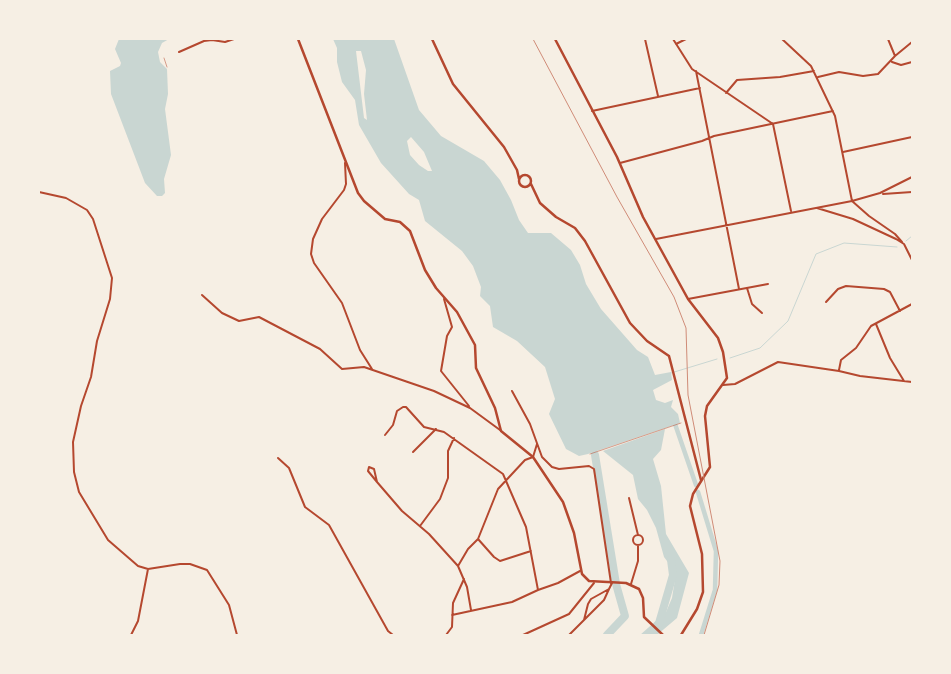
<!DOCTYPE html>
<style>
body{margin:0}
#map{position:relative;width:951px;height:674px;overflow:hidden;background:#f6efe4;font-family:"Source Sans 3",sans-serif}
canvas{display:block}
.frame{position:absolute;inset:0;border:40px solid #f6efe4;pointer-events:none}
</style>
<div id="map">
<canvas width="951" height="674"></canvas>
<div class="frame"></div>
</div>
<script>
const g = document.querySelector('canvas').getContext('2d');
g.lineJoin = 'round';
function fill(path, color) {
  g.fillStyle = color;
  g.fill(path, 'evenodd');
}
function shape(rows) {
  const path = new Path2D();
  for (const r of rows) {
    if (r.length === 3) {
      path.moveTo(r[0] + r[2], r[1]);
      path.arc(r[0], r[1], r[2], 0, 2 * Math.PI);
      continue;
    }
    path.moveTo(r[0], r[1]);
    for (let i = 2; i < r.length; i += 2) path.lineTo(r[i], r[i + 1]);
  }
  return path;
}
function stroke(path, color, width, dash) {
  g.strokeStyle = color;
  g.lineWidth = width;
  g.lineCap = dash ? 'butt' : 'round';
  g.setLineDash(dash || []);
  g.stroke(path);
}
fill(shape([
 [119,39,169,39,162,43,158,52,160,62,167,69,168,94,165,109,171,155,164,179,165,193,162,196,157,196,145,183,111,94,110,71,120,66,121,63,115,49],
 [333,39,394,39,419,110,441,136,484,161,500,180,511,200,519,220,528,233,551,233,571,250,580,265,586,284,601,309,637,350,648,357,655,375,671,372,672,380,653,390,656,400,665,403,673,400,671,407,678,414,680,423,588,454,579,456,566,449,549,414,555,399,545,367,517,341,493,327,490,306,480,296,481,287,473,266,462,251,425,221,419,200,409,194,381,163,359,125,355,100,342,82,337,62,337,48],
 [356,51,361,51,366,70,364,94,367,120,364,118],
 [411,137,424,152,432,171,428,171,419,165,410,155,407,141],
 [665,429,661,450,653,459,661,486,666,534,689,573,677,618,657,635,640,635,666,612,672,598,676,573,664,557,656,528,647,510,638,499,633,475,603,451]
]), '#c9d6d2');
stroke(shape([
 [906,241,912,236],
 [730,358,760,348,788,321,816,254,844,243,897,247],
 [671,373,717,359]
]), '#c9d6d2', 1);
stroke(shape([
 [675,424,696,485],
 [698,492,716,551,715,590,701,635]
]), '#c9d6d2', 4.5);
stroke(shape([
 [595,455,616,584,625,616,607,635],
 [650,635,659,623,673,575,671,560]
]), '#c9d6d2', 8);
stroke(shape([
 [164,58,167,67],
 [590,454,681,423]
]), '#b5482f', 0.5);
stroke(shape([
 [645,39,658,96],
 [673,39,692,69,773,124,791,211],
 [782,39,811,66,835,116,852,201,869,216,895,234,902,242],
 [676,44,686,39],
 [179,52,204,41,212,40,225,42,234,39],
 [895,56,912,42],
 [892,62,901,65,912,62],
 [696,71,739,289],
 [818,77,839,72,863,76,878,74,895,56,888,39],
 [726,93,737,80,780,77,814,71],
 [592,111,700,88],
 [843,152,912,137],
 [345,163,346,184,344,190,322,219,313,239,311,254,314,263,342,303,360,350,372,369],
 [620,163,702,141,714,136,833,111],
 [39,192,66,198,87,210,93,219,112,278,110,299,97,341,91,377,81,406,73,442,74,472,79,492,108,540,138,566,148,569,180,564,190,564,207,570,229,605,237,635],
 [883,194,912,192],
 [817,208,853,219,896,239,904,244,912,260],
 [656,239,852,201,880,193,912,177],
 [747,288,752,304,762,313],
 [202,295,222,313,239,321,259,317,320,349,342,369,364,367,434,391,470,408,500,430],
 [444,299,452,327,447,336,441,371,469,406],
 [688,299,768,284],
 [826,302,838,289,846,286,884,289,890,292,900,311],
 [876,324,890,358,904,381],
 [839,370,841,360,856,348,871,326,912,304],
 [723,385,735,384,778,362,839,371,860,376,912,382],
 [512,391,530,424,542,457,552,467,559,469,589,466,594,469,611,583],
 [385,435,393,425,397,411,403,407,406,407,424,427,444,432,503,474,526,527,538,590],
 [413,452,436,429],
 [278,458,289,468,305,507,329,525,388,631,393,635],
 [377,482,368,471,369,467,374,469,377,482,402,511,429,534,458,566,467,587,471,610],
 [629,498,638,535],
 [420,526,440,499,448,478,448,451,454,438],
 [638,540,5],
 [478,539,494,557,500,561,531,551],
 [458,566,468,549,478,539,498,489,525,460,533,457,537,444],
 [631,584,638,561,638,545],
 [452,615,512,602,538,590,558,583,580,571],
 [584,620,604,600,609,589],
 [131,635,138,621,148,569],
 [446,635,452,627,453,603,464,579],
 [523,635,569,614,594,583],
 [569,635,584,620,588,604,591,599,609,589,612,583]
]), '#b5482f', 2);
stroke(shape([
 [298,39,358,193,364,201,385,219,400,222,410,231,425,270,436,288,457,312,475,345,476,368,495,408,501,431,533,457,563,502,574,533,582,574,589,581,626,583,639,589,643,598,644,617,663,635],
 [432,39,453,84,504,147,517,170,519,179],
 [525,181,6],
 [531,184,540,203,556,217,575,228,585,241,630,323,647,341,669,356,701,480]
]), '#b5482f', 2.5);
stroke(shape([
 [555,39,617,157,643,217,688,299,718,338,723,352,727,378,707,406,705,416,710,467,693,494,690,506,702,554,703,592,697,609,681,635]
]), '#b5482f', 2.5);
stroke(shape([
 [533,39,617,197,674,297,686,328,688,395,720,561,719,585,704,635]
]), '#cf8b77', 1);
</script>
